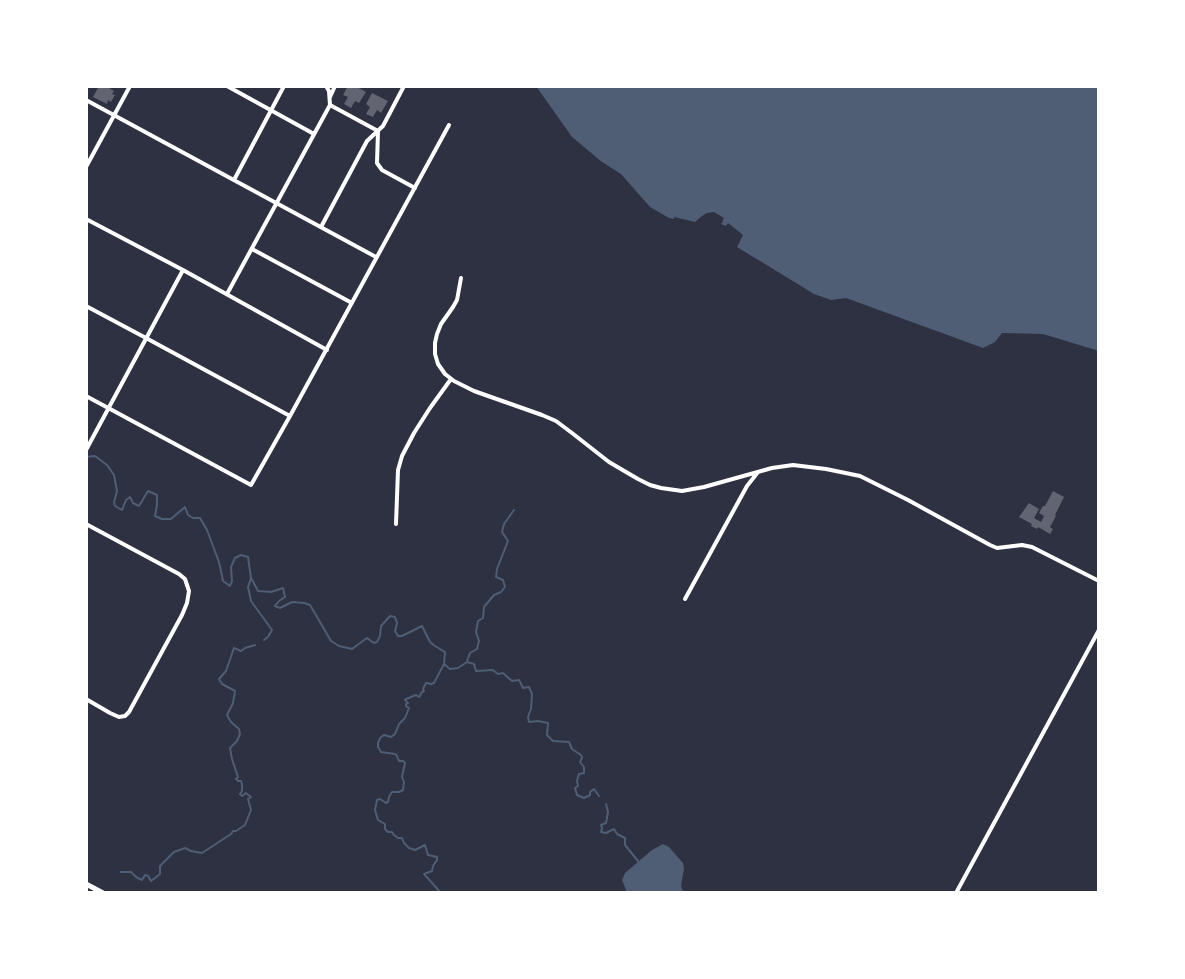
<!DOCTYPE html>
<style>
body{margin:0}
#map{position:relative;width:1185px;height:979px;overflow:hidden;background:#2d3142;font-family:"Work Sans",sans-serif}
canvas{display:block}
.frame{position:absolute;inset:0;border:88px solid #fff;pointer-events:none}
</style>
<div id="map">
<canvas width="1185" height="979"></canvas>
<div class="frame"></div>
</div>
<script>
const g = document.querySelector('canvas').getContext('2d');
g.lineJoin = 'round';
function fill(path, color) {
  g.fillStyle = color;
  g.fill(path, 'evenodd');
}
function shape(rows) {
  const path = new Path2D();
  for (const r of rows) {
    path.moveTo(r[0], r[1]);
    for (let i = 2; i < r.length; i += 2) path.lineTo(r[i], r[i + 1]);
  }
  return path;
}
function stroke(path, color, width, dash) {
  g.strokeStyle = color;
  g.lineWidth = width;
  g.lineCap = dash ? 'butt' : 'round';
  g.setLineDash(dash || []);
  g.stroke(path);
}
fill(shape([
 [536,86,1099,86,1099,351,1043,334,1002,333,995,342,983,348,846,298,831,300,814,294,737,247,743,235,728,223,726,226,721,224,723,221,710,216,695,223,669,218,650,207,621,174,602,162,572,137],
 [663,844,669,847,683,863,684,869,681,886,683,891,682,893,626,893,626,890,622,880,625,873,652,850]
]), '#4f5d75');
fill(shape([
 [714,212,724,218,720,225,719,224,719,222,710,218,695,225,675,221,674,217,695,222,702,216,707,213]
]), '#2d3142');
stroke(shape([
 [86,457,95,456,107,465,114,475,117,491,114,502,115,506,122,510,126,500,130,497,133,503,139,506,148,491,157,495,157,505,155,516,162,519,171,519,185,507,188,515,193,518,200,518,207,530,219,562,223,581,230,586,232,581,231,567,235,558,241,555,248,557,251,578,248,587,251,601,272,630,268,637,264,640],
 [251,578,258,591,271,592,283,588,285,597,279,601,275,606,280,608,292,602,304,603,310,605,331,641,339,646,352,649,367,638,374,643,377,642,380,636,381,626,390,616,395,617,397,623,395,631,398,636,402,636,422,626,430,642,435,646,445,652,444,664,434,683,431,684,426,683,423,689,424,691,422,692,419,697,416,695,406,699,405,700,408,703,406,704,406,706,409,708,405,718,399,724,395,734,391,737,384,735,380,738,378,743,378,747,381,752,395,754,397,756,399,761,403,761,405,763,402,777,404,782,403,790,399,792,392,792,389,797,388,802,386,803,380,799,377,800,375,810,378,820,385,824,385,829,388,832,392,832,394,835,398,838,402,838,404,843,409,848,415,850,425,845,428,855,437,857,437,860,433,866,432,871,424,874,441,893],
 [467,661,470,653,477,649,479,641,476,632,478,621,483,618,484,607,494,595,501,592,505,587,503,580,496,577,497,569,508,541,502,532,504,524,514,510],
 [444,664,450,669,458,668,467,662,474,664,476,671,493,670,498,674,503,673,512,681,519,680,523,688,529,687,532,694,531,709,528,717,529,722,538,721,548,723,547,735,553,741,569,742,572,749,581,755,582,758,580,762,584,767,584,773,579,774,577,781,578,786,575,788,577,795,584,798,590,795,590,792,594,789,599,796],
 [606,804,608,812,606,823,601,825,602,828,601,832,606,833,614,829,617,834,625,838,625,845,638,861],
 [121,872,131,872,136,877,142,880,145,875,148,876,151,881,160,874,160,866,174,852,185,848,191,851,202,853,231,834,233,831,236,831,245,825,251,810,248,799,251,797,246,793,242,796,240,794,242,791,242,784,241,781,238,781,236,779,238,777,232,759,230,748,237,741,240,734,239,729,231,722,227,715,233,703,235,691,222,684,219,679,226,671,234,648,241,651,245,648,255,645]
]), '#4f5d75', 2);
fill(shape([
 [99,86,111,86,109,88,114,91,112,94,115,95,111,102,108,100,107,104,93,97],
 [348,86,355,86,366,92,359,103,355,101,351,108,344,104,348,97,343,95],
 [372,93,388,101,381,113,377,110,373,117,366,114,370,107,366,104],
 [1053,491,1064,497,1055,515,1056,516,1050,527,1053,529,1050,534,1038,527,1037,529,1031,526,1032,524,1019,517,1029,503,1039,509,1034,518,1041,522,1044,516,1039,513,1043,506,1045,506]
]), '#626471');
stroke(shape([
 [227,86,314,134],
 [330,97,335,86],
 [86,100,376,257],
 [330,105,378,131,377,163,382,170,415,188],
 [86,167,130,86],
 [234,180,284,86],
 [86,219,183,270,327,350],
 [321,227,367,141,383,126,404,86],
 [252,249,352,303],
 [461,278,457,300,453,307,441,324,437,334,435,343,435,354,438,364,445,374,454,381,474,391,542,415,556,421,572,433,609,462,638,479,650,485,661,488,682,491,704,487,772,468,793,465,826,469,860,476,908,500,990,545,997,548,1022,545,1032,547,1099,581],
 [227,294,330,105,329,91,326,86],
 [86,306,146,338,290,416],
 [86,396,251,485,290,416,449,125],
 [86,450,183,270],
 [86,524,179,574,185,579,189,591,187,603,182,615,129,712,125,716,119,717,110,713,86,699],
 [396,524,398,470,402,456,414,433,430,408,451,379],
 [685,599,747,486,758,472],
 [956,893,1099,630]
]), '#fff', 4);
stroke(shape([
 [86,884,103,893]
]), '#fff', 5);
</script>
